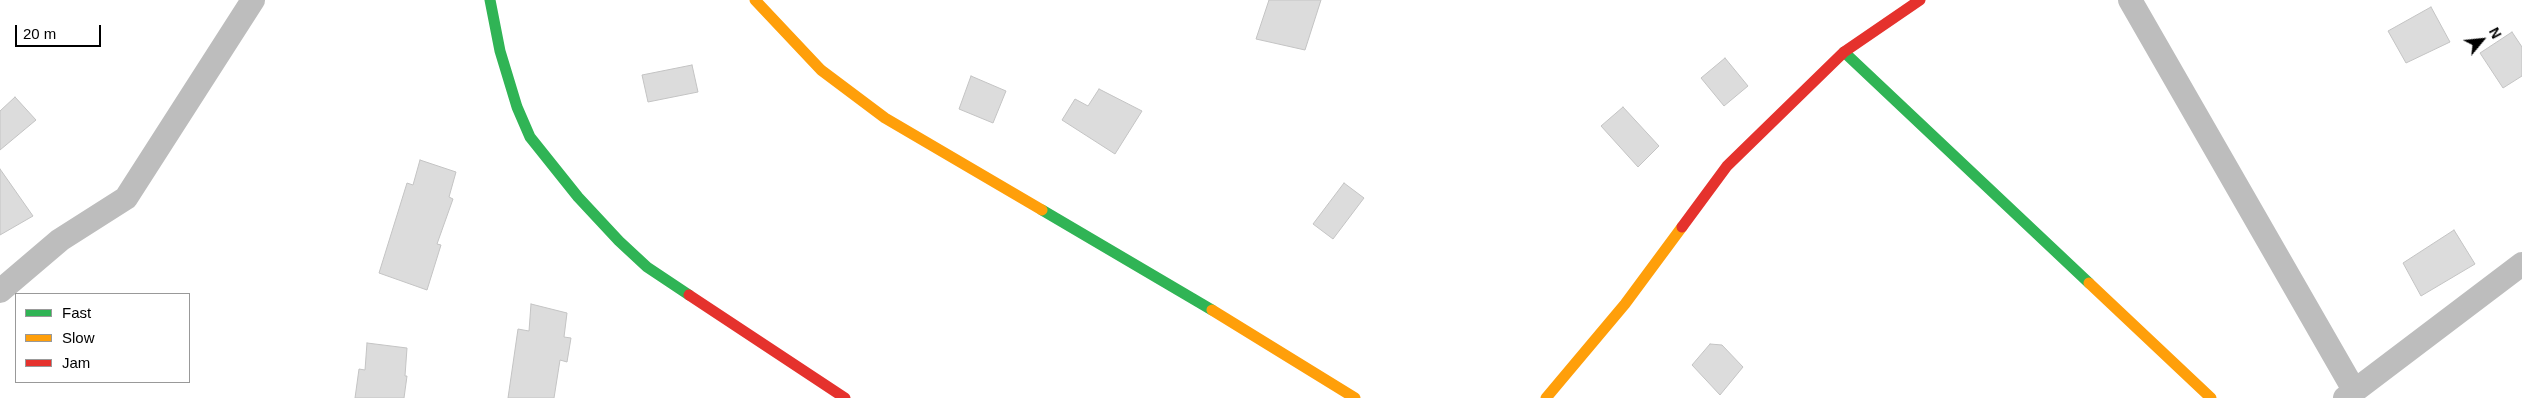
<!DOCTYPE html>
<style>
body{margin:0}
#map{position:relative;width:2522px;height:398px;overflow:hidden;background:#fff;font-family:Helvetica,sans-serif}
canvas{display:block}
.legend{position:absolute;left:15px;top:293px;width:175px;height:90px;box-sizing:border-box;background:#fff;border:1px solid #999;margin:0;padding:6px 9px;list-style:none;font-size:15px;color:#000}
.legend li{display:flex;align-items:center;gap:10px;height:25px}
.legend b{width:25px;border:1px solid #999}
.north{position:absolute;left:2457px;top:15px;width:50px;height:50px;-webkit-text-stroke:4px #fff;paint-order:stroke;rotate:62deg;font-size:14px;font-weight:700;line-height:20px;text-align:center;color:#000}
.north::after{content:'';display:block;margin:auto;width:18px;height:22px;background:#000;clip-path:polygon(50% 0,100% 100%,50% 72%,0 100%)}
.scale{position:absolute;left:15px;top:25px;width:86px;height:22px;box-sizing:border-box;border:2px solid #000;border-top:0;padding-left:6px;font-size:15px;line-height:18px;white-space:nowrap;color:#000;-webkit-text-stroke:4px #fff;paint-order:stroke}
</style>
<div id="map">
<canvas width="2522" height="398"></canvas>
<ul class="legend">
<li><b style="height:6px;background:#30b455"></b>Fast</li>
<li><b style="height:6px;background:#ff9f0a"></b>Slow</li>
<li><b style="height:6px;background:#e5322d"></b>Jam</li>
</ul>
<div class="north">N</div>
<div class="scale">20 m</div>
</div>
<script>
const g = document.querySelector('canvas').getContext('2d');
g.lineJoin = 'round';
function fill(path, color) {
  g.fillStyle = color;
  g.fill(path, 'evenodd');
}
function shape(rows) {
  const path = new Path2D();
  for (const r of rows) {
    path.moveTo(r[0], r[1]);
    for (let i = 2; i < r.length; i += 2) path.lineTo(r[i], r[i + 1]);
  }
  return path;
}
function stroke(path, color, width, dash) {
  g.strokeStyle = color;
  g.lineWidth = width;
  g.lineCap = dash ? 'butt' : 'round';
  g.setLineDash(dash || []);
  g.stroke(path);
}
const building = shape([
 [1269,0,1321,0,1305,50,1256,39,1269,0],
 [2431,7,2450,42,2406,63,2388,31,2431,7],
 [2512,32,2522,47,2522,76,2503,88,2480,53,2512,32],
 [1725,58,1748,86,1724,106,1701,78,1725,58],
 [692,65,698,92,648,102,642,75,692,65],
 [971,76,1006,91,993,123,959,109,971,76],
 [1099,89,1142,111,1115,154,1062,120,1075,99,1088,106,1099,89],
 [15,97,36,120,0,150,0,111,15,97],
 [1623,107,1659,146,1638,167,1601,126,1623,107],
 [420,160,456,172,449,197,453,199,437,244,441,245,427,290,379,273,407,183,413,185,420,160],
 [0,169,33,216,0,235,0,169],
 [1344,183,1364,198,1333,239,1313,224,1344,183],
 [2454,230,2475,264,2421,296,2403,263,2454,230],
 [531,304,567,313,564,337,571,338,567,362,560,360,554,398,508,398,518,329,529,331,531,304],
 [367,343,407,348,405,376,407,376,404,398,355,398,359,369,365,370,367,343],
 [1710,344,1722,345,1743,367,1720,395,1692,365,1710,344]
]);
fill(building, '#dcdcdc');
stroke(building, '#c4c4c4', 1);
stroke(shape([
 [2130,0,2354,390],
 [0,291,60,240,126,198,253,0],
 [2345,398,2522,264]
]), '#bdbdbd', 24);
stroke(shape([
 [490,0,500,51,517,107,530,137,578,197,619,241,647,267,689,295],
 [1844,52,2089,283],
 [1042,210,1212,310]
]), '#30b455', 11);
stroke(shape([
 [755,0,821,70,885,118,1042,210],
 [2089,283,2211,398],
 [1212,310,1355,398],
 [1546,398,1625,304,1682,227]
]), '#ff9f0a', 11);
stroke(shape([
 [1682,227,1727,166,1844,52,1920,0],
 [689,295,845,398]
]), '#e5322d', 11);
</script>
